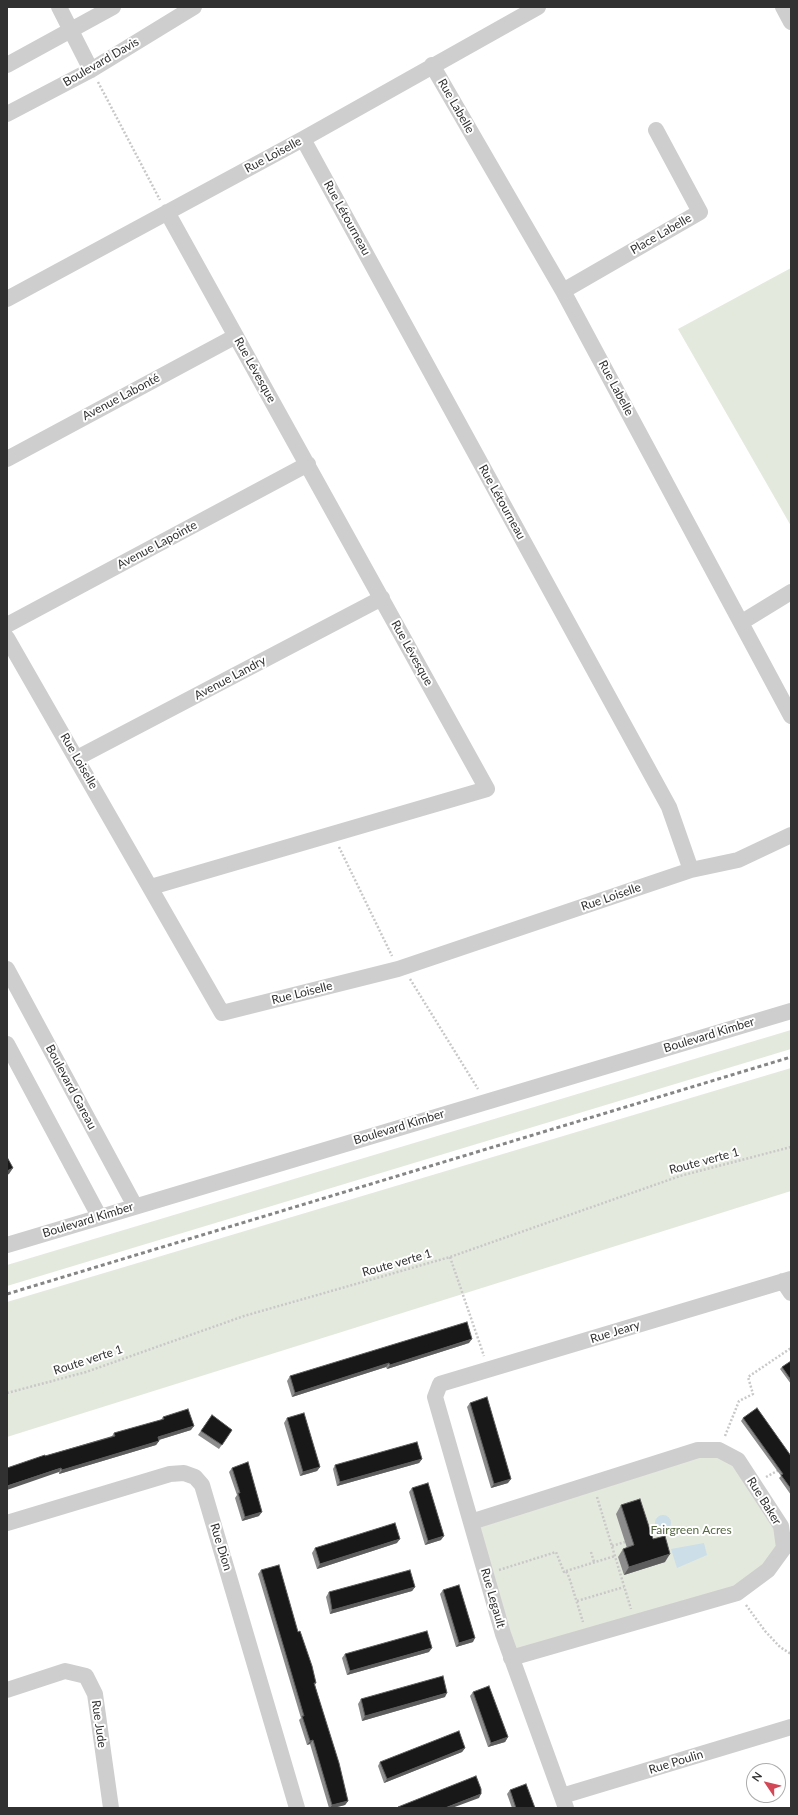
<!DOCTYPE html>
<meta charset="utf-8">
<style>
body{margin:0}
#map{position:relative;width:798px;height:1815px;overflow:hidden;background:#fff;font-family:Lato,sans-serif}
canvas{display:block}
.frame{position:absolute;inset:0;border:8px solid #313131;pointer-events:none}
.north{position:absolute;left:746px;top:1763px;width:40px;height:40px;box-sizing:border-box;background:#fff;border:1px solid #adadad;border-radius:50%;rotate:305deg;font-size:11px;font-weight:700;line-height:16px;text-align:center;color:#313131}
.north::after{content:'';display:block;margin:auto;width:14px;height:18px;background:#d34856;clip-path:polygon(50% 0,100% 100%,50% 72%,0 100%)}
</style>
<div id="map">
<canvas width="798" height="1815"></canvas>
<div class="frame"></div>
<div class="north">N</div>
</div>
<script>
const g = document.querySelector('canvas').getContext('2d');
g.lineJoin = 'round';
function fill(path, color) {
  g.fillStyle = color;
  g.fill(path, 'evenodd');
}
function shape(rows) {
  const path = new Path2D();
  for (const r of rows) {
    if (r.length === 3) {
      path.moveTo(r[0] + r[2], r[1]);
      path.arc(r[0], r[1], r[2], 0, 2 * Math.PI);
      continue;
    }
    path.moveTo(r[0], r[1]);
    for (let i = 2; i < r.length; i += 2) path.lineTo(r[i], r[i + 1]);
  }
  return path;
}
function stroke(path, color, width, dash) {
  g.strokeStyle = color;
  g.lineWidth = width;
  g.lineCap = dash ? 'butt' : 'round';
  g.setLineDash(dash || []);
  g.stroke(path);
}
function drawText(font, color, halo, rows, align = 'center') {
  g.font = font + ' Lato,sans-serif';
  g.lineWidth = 4;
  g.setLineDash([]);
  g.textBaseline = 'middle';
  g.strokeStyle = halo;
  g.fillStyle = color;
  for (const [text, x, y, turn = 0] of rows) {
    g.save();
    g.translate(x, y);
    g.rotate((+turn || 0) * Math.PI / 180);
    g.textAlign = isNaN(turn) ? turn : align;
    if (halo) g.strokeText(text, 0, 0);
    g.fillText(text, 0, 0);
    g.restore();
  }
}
fill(shape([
 [791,268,791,526,678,329],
 [791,1030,791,1049,7,1286,7,1265],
 [791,1068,791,1191,7,1437,7,1302],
 [698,1450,738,1460,784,1548,737,1593,511,1658,471,1522]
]), '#e4e9de');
fill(shape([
 [663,1523,8],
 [704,1543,707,1555,677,1568,671,1549]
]), '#ccdee7');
stroke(shape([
 [98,82,160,200],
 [339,847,392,956],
 [410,979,478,1089],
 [450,1257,484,1356],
 [7,1393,86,1372,244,1316,450,1257,680,1176,791,1147],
 [725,1436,739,1401,753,1394,748,1377,791,1348],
 [766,1477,779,1470],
 [597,1497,631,1609],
 [612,1546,625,1542],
 [591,1552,594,1562],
 [499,1570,556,1552,564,1572,566,1571,569,1577,583,1622],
 [566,1571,615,1556],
 [577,1601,624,1587],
 [746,1605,765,1631,780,1647,791,1654]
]), '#c8c8c8', 2.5, [2, 2]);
stroke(shape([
 [59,7,91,70],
 [783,7,791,22],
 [7,65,113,7],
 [432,65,563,291,791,716],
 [7,114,91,70,194,7],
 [303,139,669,807,691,870],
 [563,291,700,212,656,130],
 [7,299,303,139,538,7],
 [7,459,236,336],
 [742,622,791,592],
 [7,625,308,464],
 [7,638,222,1013,398,969,691,870,738,860,791,835],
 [77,758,382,598],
 [151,887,487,789,167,212],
 [7,969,135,1206],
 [7,1044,99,1216],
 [7,1245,791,1011],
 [783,1281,791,1293],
 [471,1522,698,1450,719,1450,738,1460,781,1526,784,1548,768,1570,737,1593,511,1658],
 [7,1523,170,1474,184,1473,195,1477,202,1485,297,1808],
 [7,1690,65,1671,86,1676,95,1694,111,1808],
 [562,1796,791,1727],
 [566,1808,503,1634,435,1397,440,1384,791,1279]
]), '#cecece', 16);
stroke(shape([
 [7,1294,791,1057]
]), '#868686', 3, [4, 3]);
fill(shape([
 [469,1343,387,1369,386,1367,292,1397,287,1381,290,1376],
 [791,1361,791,1384,780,1369,782,1367],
 [470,1403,508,1483,491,1488,467,1407],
 [212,1415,232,1430,219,1449,198,1435],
 [163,1417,191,1430,159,1440,159,1441,156,1445,59,1474,59,1472,45,1456,112,1436,114,1433,161,1420],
 [287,1418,320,1467,317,1471,300,1476,284,1423],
 [743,1418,791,1456,791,1495,779,1478,781,1476,741,1421],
 [422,1459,419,1463,337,1486,333,1469,335,1465],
 [232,1468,259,1516,242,1521,235,1498,237,1495,229,1472],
 [412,1488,441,1540,425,1545,409,1492],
 [621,1505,653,1539,665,1562,624,1575,618,1557,623,1549,627,1548,616,1514],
 [397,1543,317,1569,312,1553,315,1548],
 [261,1570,298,1632,316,1683,315,1685,348,1801,345,1805,333,1808,329,1808,310,1744,307,1745,299,1720,301,1718,258,1574],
 [415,1587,412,1591,330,1614,326,1597,329,1592],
 [443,1590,473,1642,456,1647,440,1594],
 [429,1652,347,1675,342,1658,345,1654],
 [473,1692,508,1737,505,1742,488,1747,470,1696],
 [445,1697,362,1721,358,1704,361,1699],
 [465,1748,462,1752,384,1783,378,1766,380,1762],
 [510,1790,535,1808,512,1808,507,1794]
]), '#8c8c8c');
fill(shape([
 [13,1168,9,1174,7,1175,7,1171],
 [472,1339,469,1343,387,1369,390,1365],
 [389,1363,386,1367,292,1397,295,1393],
 [194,1426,191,1430,155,1441,158,1437],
 [159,1441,156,1445,59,1474,62,1470],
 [422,1459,419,1463,337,1486,340,1482],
 [320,1467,317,1471,300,1476,303,1472],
 [61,1468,59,1472,7,1490,7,1486],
 [511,1479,508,1483,491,1488,494,1484],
 [262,1512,259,1516,242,1521,245,1517],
 [444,1536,441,1540,425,1545,428,1541],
 [400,1539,397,1543,317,1569,320,1564],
 [670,1554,665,1562,624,1575,629,1567],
 [415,1587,412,1591,330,1614,332,1610],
 [475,1638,473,1642,456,1647,459,1643],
 [432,1648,429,1652,347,1675,350,1671],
 [447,1693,445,1697,362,1721,365,1716],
 [508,1737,505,1742,488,1747,491,1743],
 [313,1740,310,1744,307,1745,310,1741],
 [465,1748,462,1752,384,1783,387,1779],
 [481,1794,479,1798,452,1808,445,1808],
 [348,1801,345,1805,333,1808,330,1808,332,1805]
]), '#5d5d5d');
const building = shape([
 [7,1157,13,1168,7,1171,7,1157],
 [467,1322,472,1339,390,1365,389,1363,295,1393,290,1376,467,1322],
 [791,1361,791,1380,782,1367,791,1361],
 [487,1397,511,1479,494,1484,470,1403,487,1397],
 [757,1408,791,1456,791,1489,781,1475,783,1474,743,1418,757,1408],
 [188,1409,194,1426,158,1437,159,1441,62,1470,61,1468,7,1486,7,1468,45,1455,45,1456,115,1436,114,1433,164,1419,163,1417,188,1409],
 [304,1413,320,1467,303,1472,287,1418,304,1413],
 [212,1415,232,1430,222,1445,201,1431,212,1415],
 [417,1442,422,1459,340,1482,335,1465,417,1442],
 [248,1462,262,1512,245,1517,238,1493,240,1493,232,1468,248,1462],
 [428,1483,444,1536,428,1541,412,1488,428,1483],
 [640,1499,653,1539,665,1536,670,1554,629,1567,623,1549,634,1545,621,1505,640,1499],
 [395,1523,400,1539,320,1564,315,1548,395,1523],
 [279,1565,298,1632,300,1631,312,1666,316,1683,314,1683,339,1763,348,1801,332,1805,313,1740,310,1741,302,1716,304,1716,261,1570,279,1565],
 [410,1570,415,1587,332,1610,329,1592,410,1570],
 [459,1585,475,1638,459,1643,443,1590,459,1585],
 [427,1631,432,1648,350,1671,345,1654,427,1631],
 [443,1676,447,1693,365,1716,361,1699,443,1676],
 [489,1686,508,1737,491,1743,473,1692,489,1686],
 [459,1731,465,1748,387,1779,380,1762,459,1731],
 [476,1776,481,1789,481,1794,445,1808,398,1808,398,1807,476,1776],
 [526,1784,535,1808,516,1808,510,1790,526,1784]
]);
fill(building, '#181818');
stroke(building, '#5d5d5d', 1);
drawText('12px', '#313131', '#fff', [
 ["Boulevard Davis",101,62,-30],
 ["Rue Labelle",456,106,60],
 ["Rue Loiselle",273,155,-28],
 ["Rue Létourneau",347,218,61],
 ["Place Labelle",661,234,-30],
 ["Rue Lévesque",255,370,61],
 ["Rue Labelle",616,388,62],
 ["Avenue Labonté",121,397,-28],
 ["Rue Létourneau",502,502,61],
 ["Avenue Lapointe",157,545,-28],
 ["Rue Lévesque",412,653,61],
 ["Avenue Landry",230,678,-28],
 ["Rue Loiselle",79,761,60],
 ["Rue Loiselle",611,897,-19],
 ["Rue Loiselle",302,993,-14],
 ["Boulevard Kimber",709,1035,-17],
 ["Boulevard Gareau",71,1087,62],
 ["Boulevard Kimber",399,1127,-17],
 ["Route verte 1",704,1161,-15],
 ["Boulevard Kimber",88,1220,-17],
 ["Route verte 1",397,1263,-16],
 ["Rue Jeary",615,1332,-17],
 ["Route verte 1",88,1360,-18],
 ["Rue Baker",764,1501,58],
 ["Rue Dion",221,1547,73],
 ["Rue Legault",493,1598,74],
 ["Rue Jude",99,1724,82],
 ["Rue Poulin",676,1762,-17]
]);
drawText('12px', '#556842', '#fff', [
 ["Fairgreen Acres",691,1530]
]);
</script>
